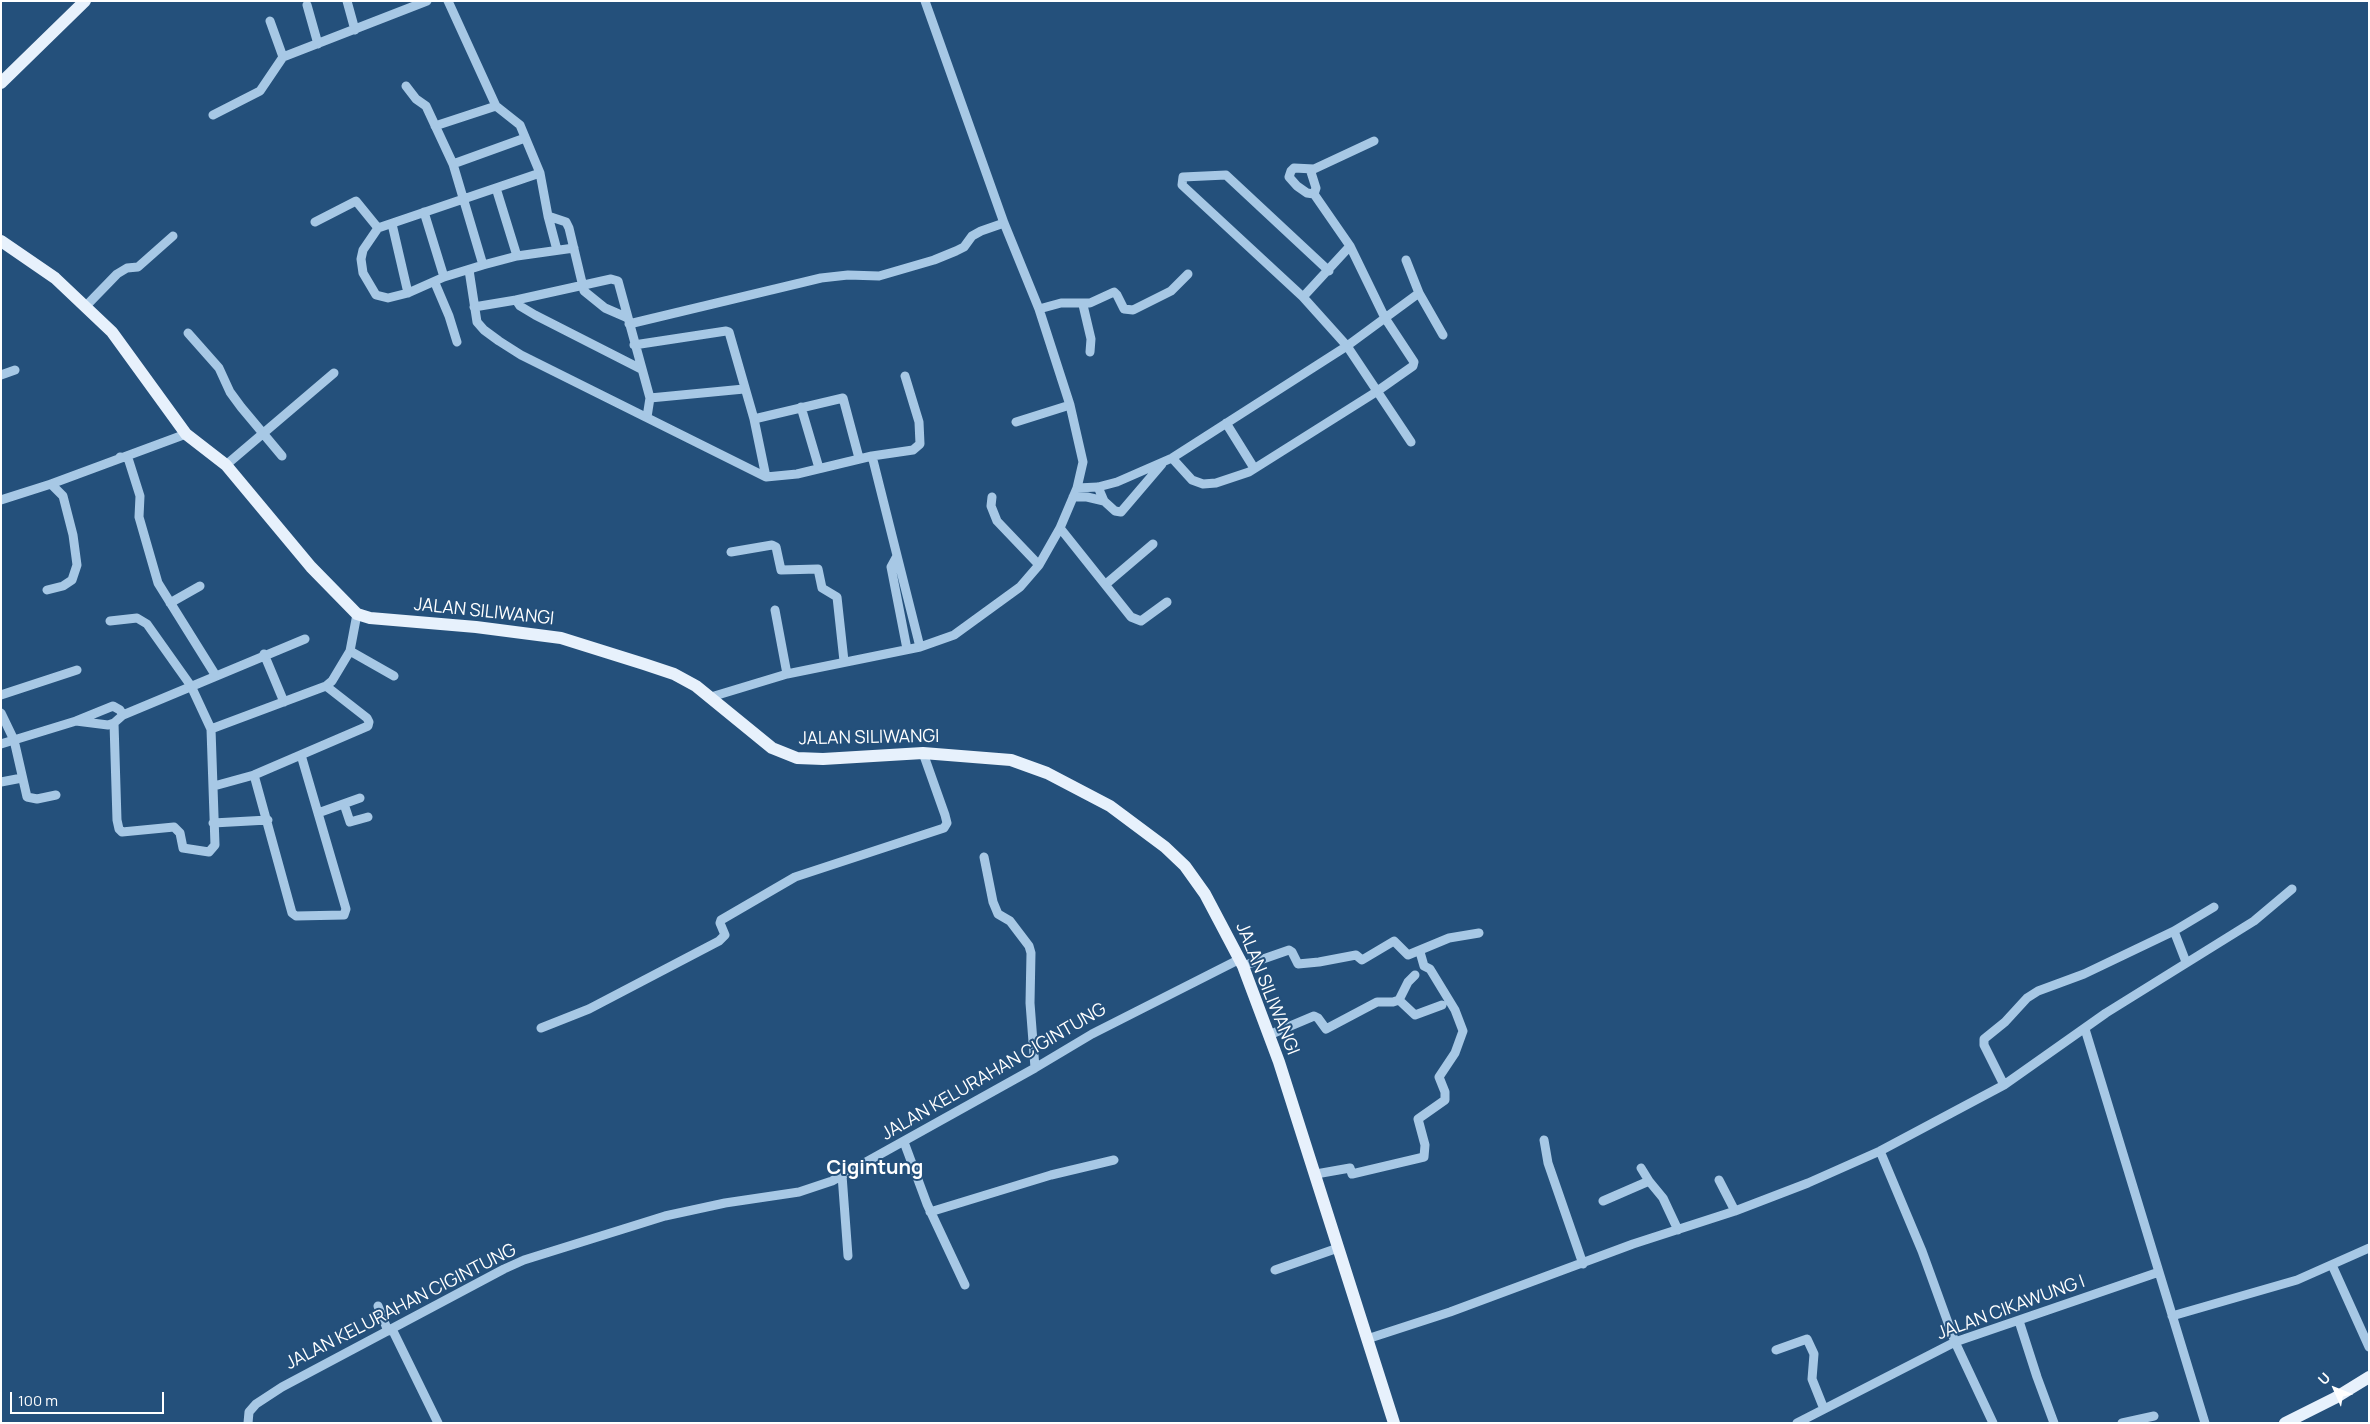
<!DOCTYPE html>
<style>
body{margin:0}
#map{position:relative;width:2370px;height:1424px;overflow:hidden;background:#24507b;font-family:Manrope,sans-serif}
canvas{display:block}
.frame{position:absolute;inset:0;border:2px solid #fff;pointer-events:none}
.north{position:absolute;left:2310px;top:1364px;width:50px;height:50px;-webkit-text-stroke:4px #24507b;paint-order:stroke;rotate:314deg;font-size:14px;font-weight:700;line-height:20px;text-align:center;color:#fff}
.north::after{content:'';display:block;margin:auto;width:18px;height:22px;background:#fff;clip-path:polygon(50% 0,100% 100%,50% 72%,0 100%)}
.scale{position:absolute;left:10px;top:1392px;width:154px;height:22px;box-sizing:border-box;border:2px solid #fff;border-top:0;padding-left:6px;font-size:15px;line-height:18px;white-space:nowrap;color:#fff;-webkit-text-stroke:4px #24507b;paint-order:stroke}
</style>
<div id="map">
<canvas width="2370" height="1424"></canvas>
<div class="frame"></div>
<div class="north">U</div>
<div class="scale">100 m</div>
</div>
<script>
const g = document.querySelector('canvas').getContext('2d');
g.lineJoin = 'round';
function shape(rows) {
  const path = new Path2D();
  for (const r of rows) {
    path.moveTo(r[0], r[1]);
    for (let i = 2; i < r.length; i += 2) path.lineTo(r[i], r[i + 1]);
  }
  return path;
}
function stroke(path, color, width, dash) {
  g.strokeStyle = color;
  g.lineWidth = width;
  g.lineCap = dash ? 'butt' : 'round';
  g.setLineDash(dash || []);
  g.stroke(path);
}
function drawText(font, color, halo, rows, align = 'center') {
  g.font = font + ' Manrope,sans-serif';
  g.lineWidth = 4;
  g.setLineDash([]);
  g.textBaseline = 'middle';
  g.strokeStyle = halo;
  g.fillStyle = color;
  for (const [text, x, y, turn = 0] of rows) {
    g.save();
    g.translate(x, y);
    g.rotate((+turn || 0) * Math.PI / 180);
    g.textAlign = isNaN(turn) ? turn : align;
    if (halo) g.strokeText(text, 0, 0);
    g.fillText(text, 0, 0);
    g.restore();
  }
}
stroke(shape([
 [347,1,355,30],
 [448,1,496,106,520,125,540,173,548,216,566,222,569,228,584,291,605,308,628,318],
 [307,5,318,44],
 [270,21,283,57],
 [406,86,416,99,426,106,453,164,483,265],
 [213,115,260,91,283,57,427,1],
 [435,126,496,106],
 [453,164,525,138],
 [1310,169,1316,188,1314,194],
 [540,173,378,228,363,250,361,259,363,273,376,295,388,298,408,293,444,277,483,265,517,256,574,248],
 [496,188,517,256],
 [424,212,444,277],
 [548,216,557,250],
 [315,222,356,201,378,228],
 [392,224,408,293],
 [1406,260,1419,293,1443,335],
 [469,270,477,322,484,330,499,341,521,355,766,477,797,474,872,456,920,647],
 [1329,271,1226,175,1183,177,1182,185,1303,297,1347,346,1411,442],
 [435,283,449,316,457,342],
 [1303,297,1350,246],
 [516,300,611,279,618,281,650,398,647,417],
 [1083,305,1091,339,1090,352],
 [85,307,117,274,127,268,138,267,173,236],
 [474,307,516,300,520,306,535,315,641,369],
 [1039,309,1061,303,1090,303,1114,292,1117,295,1124,309,1133,310,1171,291,1188,274],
 [629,324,821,278,848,275,879,276,934,260,956,251,964,247,972,236,981,231,1004,223],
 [188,333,219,368,230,392,241,407,282,456],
 [634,345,726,331,729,332,754,419,766,477],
 [1,375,15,370],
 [650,398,744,389],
 [801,407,819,468],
 [754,419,843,398,859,458],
 [1016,422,1070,405],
 [1226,423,1254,468],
 [872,456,913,450,920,444,919,422,905,376],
 [120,457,128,458,140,496,139,517,158,583,216,676],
 [1172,458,1192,480,1203,484,1216,483,1249,472,1376,392,1413,366,1414,362,1385,318,1350,246,1314,194,1307,193,1297,186,1289,177,1291,171,1294,168,1314,169,1374,141],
 [226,465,334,373],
 [1098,487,1104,501,1115,511,1121,512,1162,464],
 [1077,488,1098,487,1117,482,1172,458,1347,346,1419,293],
 [992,497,991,506,997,521,1039,565],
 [1073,497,1087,497,1104,501],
 [1,500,51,484,186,434],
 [1060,528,1131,617,1141,621,1167,602],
 [731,552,772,545,776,547,781,570,818,569,822,588,837,597,844,661],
 [897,556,891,567,907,649],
 [1106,584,1153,544],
 [47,590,63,586,72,580,77,565,73,535,63,496,51,484],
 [170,603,200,586],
 [775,610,787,674],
 [110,621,137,618,147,624,191,686,211,729],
 [350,651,394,676],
 [264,654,284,702],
 [1,695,77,670],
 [711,697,787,674,920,647,954,635,1020,587,1039,565,1060,528,1077,488,1083,462,1070,405,1039,309,1004,223,925,1],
 [1,713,14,740,76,721,113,706,120,710,123,715],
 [76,721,108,725,114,723,123,715,305,639],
 [114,723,117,820,119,829,122,832,174,827,180,833,183,848,209,852,215,845,211,729,326,686,332,681,350,651,357,614],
 [1,744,14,740,27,797,37,799,56,795],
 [254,775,292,913,296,916,344,915,346,909,301,755],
 [1,782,22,778],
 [214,786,254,775,368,726,369,722,367,718,326,686],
 [344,804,350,822,368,817],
 [318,813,360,798],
 [213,823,268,820],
 [984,857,993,902,998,914,1010,921,1029,946,1031,953,1030,1003,1035,1068],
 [2174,931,2186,962],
 [1243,966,1289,950,1292,952,1298,964,1319,962,1356,955,1362,960,1394,941,1408,955,1449,938,1479,933],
 [1399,1000,1415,1015,1442,1005],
 [541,1028,589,1009,719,941,725,935,720,923,721,920,795,877,944,828,947,823,945,815,923,753],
 [2085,1029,2205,1423],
 [1269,1035,1314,1016,1318,1018,1326,1029,1377,1002,1393,1002,1399,1000,1408,982,1415,975],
 [2004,1085,1984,1045,1984,1039,2005,1022,2027,998,2038,991,2084,974,2174,931,2214,907],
 [1544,1140,1548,1163,1583,1264],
 [904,1142,927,1204,965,1285],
 [1880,1151,1922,1251,1955,1342,1993,1423],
 [1316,1174,1350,1168,1352,1174,1424,1157,1425,1145,1418,1119,1445,1100,1445,1092,1439,1077,1455,1053,1463,1031,1455,1010,1430,969,1424,966,1420,952],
 [842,1175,848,1256],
 [1719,1180,1735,1211],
 [1649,1181,1663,1198,1678,1230],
 [1603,1201,1649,1181,1641,1168],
 [930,1212,1051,1175,1114,1160],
 [2332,1265,2369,1347],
 [1275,1270,1338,1248],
 [378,1306,388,1331],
 [2172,1316,2297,1280,2369,1248],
 [2019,1321,2037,1377,2054,1423],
 [392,1329,438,1423],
 [1367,1339,1450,1312,1633,1244,1735,1211,1808,1183,1880,1151,2004,1085,2106,1013,2254,921,2292,889],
 [1776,1350,1807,1339,1814,1354,1812,1379,1824,1409],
 [248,1423,249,1412,256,1404,282,1387,504,1269,524,1260,665,1216,725,1203,799,1192,832,1181,1035,1068,1092,1034,1240,959],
 [1797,1423,1955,1342,2159,1272],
 [2122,1423,2154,1416]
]), '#a7c8e5', 9);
stroke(shape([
 [1,83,85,1],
 [1,241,55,278,112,332,186,434,226,465,311,567,357,614,370,618,476,627,561,638,644,664,674,674,696,686,772,748,797,758,823,759,923,753,1011,760,1047,773,1110,806,1165,847,1185,866,1205,894,1243,966,1279,1062,1394,1423],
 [2285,1423,2335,1398,2369,1377]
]), '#e7f1fc', 12);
drawText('18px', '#fff', '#24507b', [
 ["JALAN SILIWANGI",484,612,6],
 ["JALAN SILIWANGI",869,738,-1],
 ["JALAN SILIWANGI",1267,989,68],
 ["JALAN KELURAHAN CIGINTUNG",994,1072,-30],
 ["JALAN KELURAHAN CIGINTUNG",401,1307,-27],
 ["JALAN CIKAWUNG I",2011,1308,-20]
]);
drawText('bold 20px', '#fff', '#24507b', [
 ["Cigintung",875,1168]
]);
</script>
